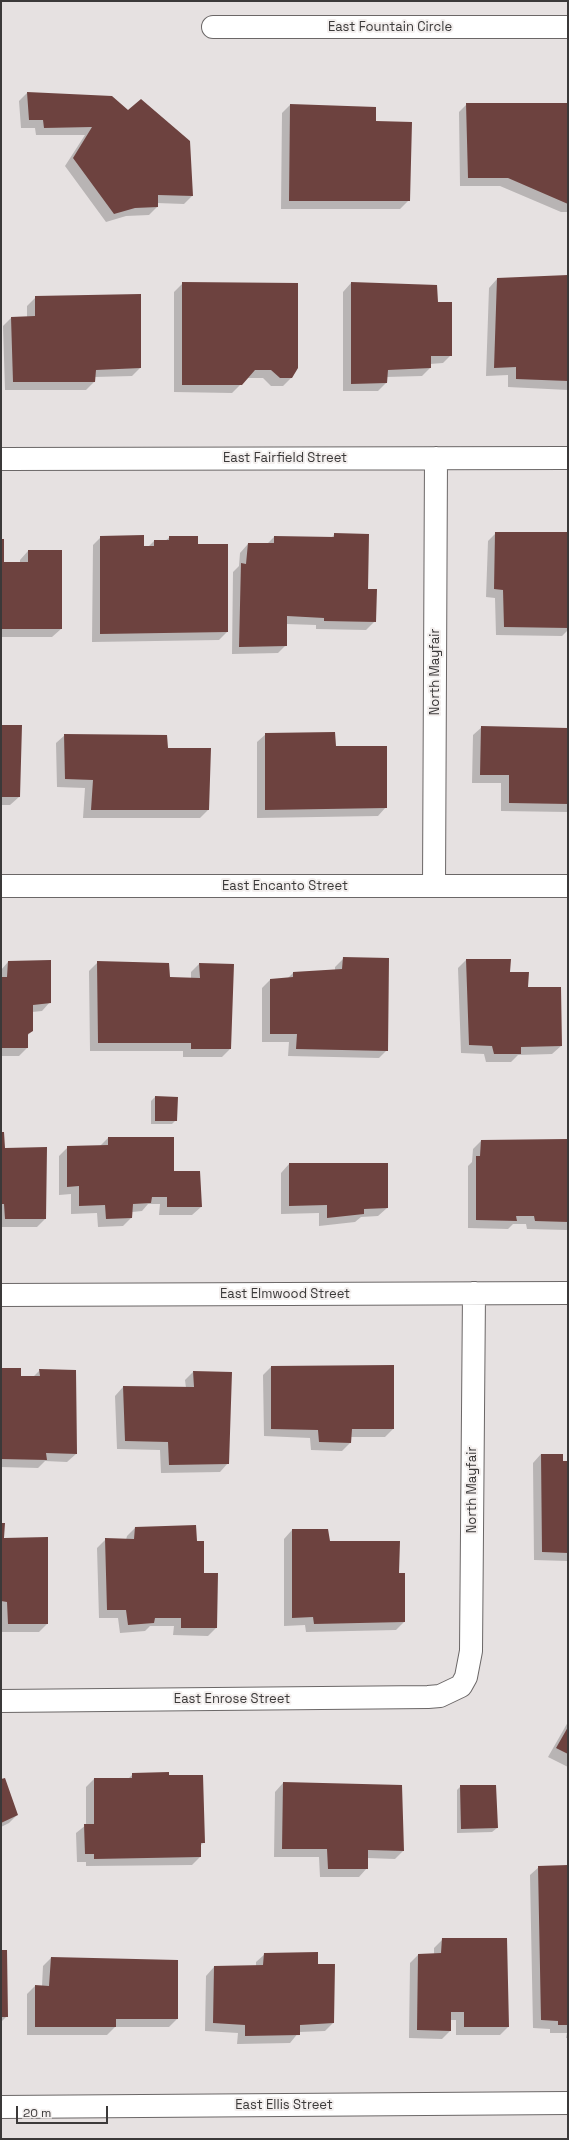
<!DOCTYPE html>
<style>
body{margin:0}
#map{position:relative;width:569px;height:2140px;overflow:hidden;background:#e6e1e1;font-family:"Space Grotesk",sans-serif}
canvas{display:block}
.frame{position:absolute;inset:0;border:2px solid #3b3939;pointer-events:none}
.scale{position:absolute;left:16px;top:2106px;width:92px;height:18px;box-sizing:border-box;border:2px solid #3b3939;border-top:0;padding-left:5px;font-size:12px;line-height:14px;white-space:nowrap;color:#3b3939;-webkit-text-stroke:3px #f3efee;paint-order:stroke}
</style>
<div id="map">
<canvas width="569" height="2140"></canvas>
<div class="frame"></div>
<div class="scale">20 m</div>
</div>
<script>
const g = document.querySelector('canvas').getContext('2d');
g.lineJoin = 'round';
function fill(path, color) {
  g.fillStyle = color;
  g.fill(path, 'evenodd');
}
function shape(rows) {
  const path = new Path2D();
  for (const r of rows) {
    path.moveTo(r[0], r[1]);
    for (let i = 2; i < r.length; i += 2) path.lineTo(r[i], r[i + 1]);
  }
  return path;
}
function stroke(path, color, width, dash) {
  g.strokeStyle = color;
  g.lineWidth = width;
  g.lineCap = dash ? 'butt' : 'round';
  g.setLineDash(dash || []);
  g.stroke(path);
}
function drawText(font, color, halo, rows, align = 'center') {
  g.font = font + ' "Space Grotesk",sans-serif';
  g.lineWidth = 4;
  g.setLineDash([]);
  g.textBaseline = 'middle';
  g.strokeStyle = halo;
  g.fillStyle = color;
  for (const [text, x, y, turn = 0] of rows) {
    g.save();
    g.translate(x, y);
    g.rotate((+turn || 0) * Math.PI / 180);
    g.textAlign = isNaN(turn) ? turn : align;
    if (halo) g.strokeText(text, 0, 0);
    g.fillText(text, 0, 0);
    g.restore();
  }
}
fill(shape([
 [27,93,128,112,192,196,184,204,157,203,157,207,149,215,126,216,106,222,65,166,85,135,36,135,35,128,21,128,19,101],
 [467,104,568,104,568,212,561,212,500,186,460,186,459,112],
 [290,105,409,200,400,209,281,209,282,113],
 [568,276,568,390,508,387,508,375,486,376,489,288,497,279],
 [183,283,292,377,283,386,271,386,263,378,247,378,232,393,174,392,174,292],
 [351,283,437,303,451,355,443,363,430,364,430,368,422,376,386,377,386,383,378,391,343,391,343,292],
 [36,297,140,368,132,376,94,377,94,382,86,390,5,390,3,326,11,318,27,317,27,306],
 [496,533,568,547,568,630,562,636,496,635,495,598,486,597,488,541],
 [335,534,367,590,375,621,366,630,316,629,316,625,286,624,286,645,278,653,232,654,233,572,239,566,240,553,248,544,267,544,274,537,331,538],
 [101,537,143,547,148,547,154,541,165,541,170,537,197,545,227,632,219,640,92,642,93,545],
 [1,540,3,563,20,563,20,560,28,551,61,629,52,637,1,637],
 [1,726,19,797,10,805,1,805],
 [482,727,568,729,568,812,501,811,501,783,472,783,473,735],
 [266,734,386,807,378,816,257,818,257,742],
 [65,735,167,749,208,810,200,818,83,818,85,788,57,787,56,743],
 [344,958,387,1050,379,1058,288,1056,289,1042,262,1042,262,988,270,980,287,979,293,973,335,970,335,967],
 [466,960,509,973,527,988,561,1046,552,1054,518,1055,511,1062,486,1062,484,1054,461,1053,458,968],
 [8,962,50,1002,42,1011,32,1012,32,1031,27,1036,27,1048,19,1056,1,1056,1,970],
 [97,963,168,964,169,978,191,979,191,972,199,964,233,965,230,1049,222,1057,183,1057,183,1051,90,1051,89,971],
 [155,1097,176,1120,172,1124,151,1124,151,1101],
 [1,1133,4,1149,45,1219,37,1227,1,1227],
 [108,1138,173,1172,201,1207,192,1215,159,1215,160,1204,148,1204,142,1211,132,1212,131,1218,123,1226,98,1227,97,1213,71,1214,71,1194,59,1195,59,1156,68,1147,100,1146],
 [568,1140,567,1230,527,1229,526,1224,513,1224,508,1229,468,1228,468,1166,472,1162,473,1149,481,1141],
 [289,1164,387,1164,387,1208,378,1216,361,1217,355,1222,319,1226,319,1213,281,1214,281,1173],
 [271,1367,393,1429,385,1437,350,1437,350,1443,342,1451,311,1450,310,1438,264,1436,263,1375],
 [1,1369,20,1377,33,1377,40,1370,76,1454,67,1462,45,1461,38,1468,1,1467],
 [193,1372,228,1463,220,1472,161,1473,160,1450,117,1449,115,1396,123,1387,186,1388,185,1380],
 [541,1454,562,1462,568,1462,568,1561,534,1560,533,1463],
 [1,1524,3,1539,47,1538,47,1624,39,1632,1,1632],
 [135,1528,196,1542,216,1628,208,1636,173,1635,174,1626,150,1626,145,1631,120,1633,118,1618,99,1618,97,1548,106,1539,126,1540,127,1536],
 [292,1530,329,1542,398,1574,404,1622,396,1630,306,1632,305,1625,284,1626,284,1539],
 [568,1722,568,1767,548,1757],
 [133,1774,168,1776,204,1842,200,1846,200,1857,192,1865,86,1866,86,1862,77,1862,76,1833,86,1825,86,1787,94,1779,128,1779],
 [1,1780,17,1815,9,1823,1,1827],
 [283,1783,401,1786,403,1851,395,1859,367,1858,367,1868,359,1877,320,1877,319,1857,274,1857,275,1792],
 [461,1786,497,1828,492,1832,457,1833,457,1790],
 [568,1866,568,2038,566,2038,567,2033,550,2033,550,2029,533,2028,530,1875,539,1867],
 [443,1939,508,2027,500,2035,456,2035,456,2020,450,2020,450,2031,442,2039,409,2038,410,1963,418,1955,434,1954,434,1948],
 [1,1951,7,2016,1,2022],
 [265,1954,317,1965,333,2023,325,2031,299,2032,290,2043,237,2044,238,2033,205,2031,206,1976,214,1967,256,1966,256,1962],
 [51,1958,177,1961,177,2019,169,2027,115,2027,107,2035,27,2035,27,1994,35,1986,42,1986,43,1966]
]), '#0003');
fill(shape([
 [27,92,112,96,128,110,141,99,190,141,193,196,158,195,158,207,135,208,114,214,73,158,92,127,44,128,43,120,29,120],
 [466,103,568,103,568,204,508,178,468,178],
 [290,104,376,107,376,121,412,122,410,201,289,201],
 [568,275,568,381,516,379,516,367,494,368,497,278],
 [182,282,298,283,298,368,292,378,280,378,271,370,255,370,242,385,182,385],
 [351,282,437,285,438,302,452,302,452,356,431,356,431,368,388,370,387,383,351,384],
 [141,294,141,368,96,370,95,382,13,382,11,317,35,316,35,296],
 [495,532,568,532,568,628,504,627,503,590,494,589],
 [334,533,369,534,368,589,377,589,376,622,324,621,324,618,287,616,287,646,239,647,241,563,246,564,248,543,274,543,274,536,334,537],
 [144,535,144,546,154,546,154,540,169,540,169,536,198,536,198,544,228,544,228,632,100,634,100,536],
 [1,539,4,539,4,562,28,562,28,550,62,550,62,629,1,629],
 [1,725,22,725,20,797,1,797],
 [481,726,568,728,568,804,509,803,509,775,480,775],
 [335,732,336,746,387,746,387,808,265,810,265,733],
 [64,734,167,735,168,748,211,748,209,810,91,810,93,780,65,779],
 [343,957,389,958,388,1051,296,1049,297,1034,270,1034,270,979,293,977,293,972,342,969],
 [466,959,511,959,510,972,529,972,528,987,561,987,562,1046,521,1047,521,1054,494,1054,492,1046,469,1045],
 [51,960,51,1003,33,1005,33,1031,28,1034,28,1048,1,1048,1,977,7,977,8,961],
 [97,961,169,963,170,977,200,978,199,963,234,964,231,1049,191,1049,191,1043,98,1043],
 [155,1096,178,1097,177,1121,155,1121],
 [1,1132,4,1132,5,1148,47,1147,46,1219,5,1219,4,1204,1,1204],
 [108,1137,174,1137,174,1171,200,1171,202,1207,167,1207,167,1197,152,1197,151,1203,133,1204,132,1218,106,1219,105,1205,79,1206,79,1186,67,1187,67,1146,108,1145],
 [568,1139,568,1222,535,1221,534,1216,516,1216,517,1221,476,1220,476,1156,480,1156,481,1140],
 [289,1163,388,1163,388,1208,364,1209,364,1214,327,1218,327,1205,289,1206],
 [394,1365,394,1429,352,1429,351,1443,319,1442,318,1430,271,1429,271,1366],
 [1,1368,21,1368,21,1376,40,1376,39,1369,76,1370,77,1454,46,1453,47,1460,1,1459],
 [193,1371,232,1372,229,1464,169,1465,168,1442,125,1441,123,1386,194,1387],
 [541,1454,563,1454,563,1461,568,1461,568,1553,542,1552],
 [1,1523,5,1523,4,1538,48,1537,48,1624,8,1624,7,1602,1,1601],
 [196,1525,197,1541,204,1541,204,1573,218,1573,217,1628,181,1628,181,1618,155,1618,154,1623,128,1625,126,1610,107,1610,105,1538,134,1539,135,1527],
 [292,1529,328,1529,330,1541,400,1541,399,1573,405,1573,405,1622,314,1624,313,1617,292,1618],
 [568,1727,568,1754,556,1748],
 [169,1772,169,1775,203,1775,205,1843,201,1843,201,1857,94,1859,94,1854,85,1854,84,1824,94,1824,94,1778,132,1778,132,1773],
 [5,1778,18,1815,1,1823,1,1779],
 [283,1782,402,1785,404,1851,368,1850,368,1869,328,1869,327,1849,282,1849],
 [460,1785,496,1785,498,1828,461,1829],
 [568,1865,568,2025,558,2025,558,2021,541,2020,538,1866],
 [442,1938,507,1938,509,2027,464,2027,464,2012,451,2012,451,2031,417,2030,418,1954,441,1953],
 [1,1950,7,1950,8,2017,1,2017],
 [318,1952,318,1964,335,1964,334,2023,300,2025,300,2035,245,2036,245,2025,213,2023,214,1966,263,1965,264,1953],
 [51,1957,178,1960,178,2019,116,2019,116,2027,35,2027,35,1985,49,1986]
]), '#6d423f');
const minor = shape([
 [213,27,568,27],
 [1,459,568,458],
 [1,886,568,886],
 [434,886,436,458],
 [1,1295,568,1293],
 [1,1701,428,1697,440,1696,461,1686,466,1677,471,1651,474,1293],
 [1,2107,568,2103]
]);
stroke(minor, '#6b6767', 24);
stroke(minor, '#fff', 22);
drawText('13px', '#3b3939', '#f3efee', [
 ["East Fountain Circle",390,27],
 ["East Fairfield Street",285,458],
 ["North Mayfair",435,672,-90],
 ["East Encanto Street",285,886],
 ["East Elmwood Street",285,1294],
 ["North Mayfair",472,1490,-90],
 ["East Enrose Street",232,1699],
 ["East Ellis Street",284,2105]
]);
</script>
